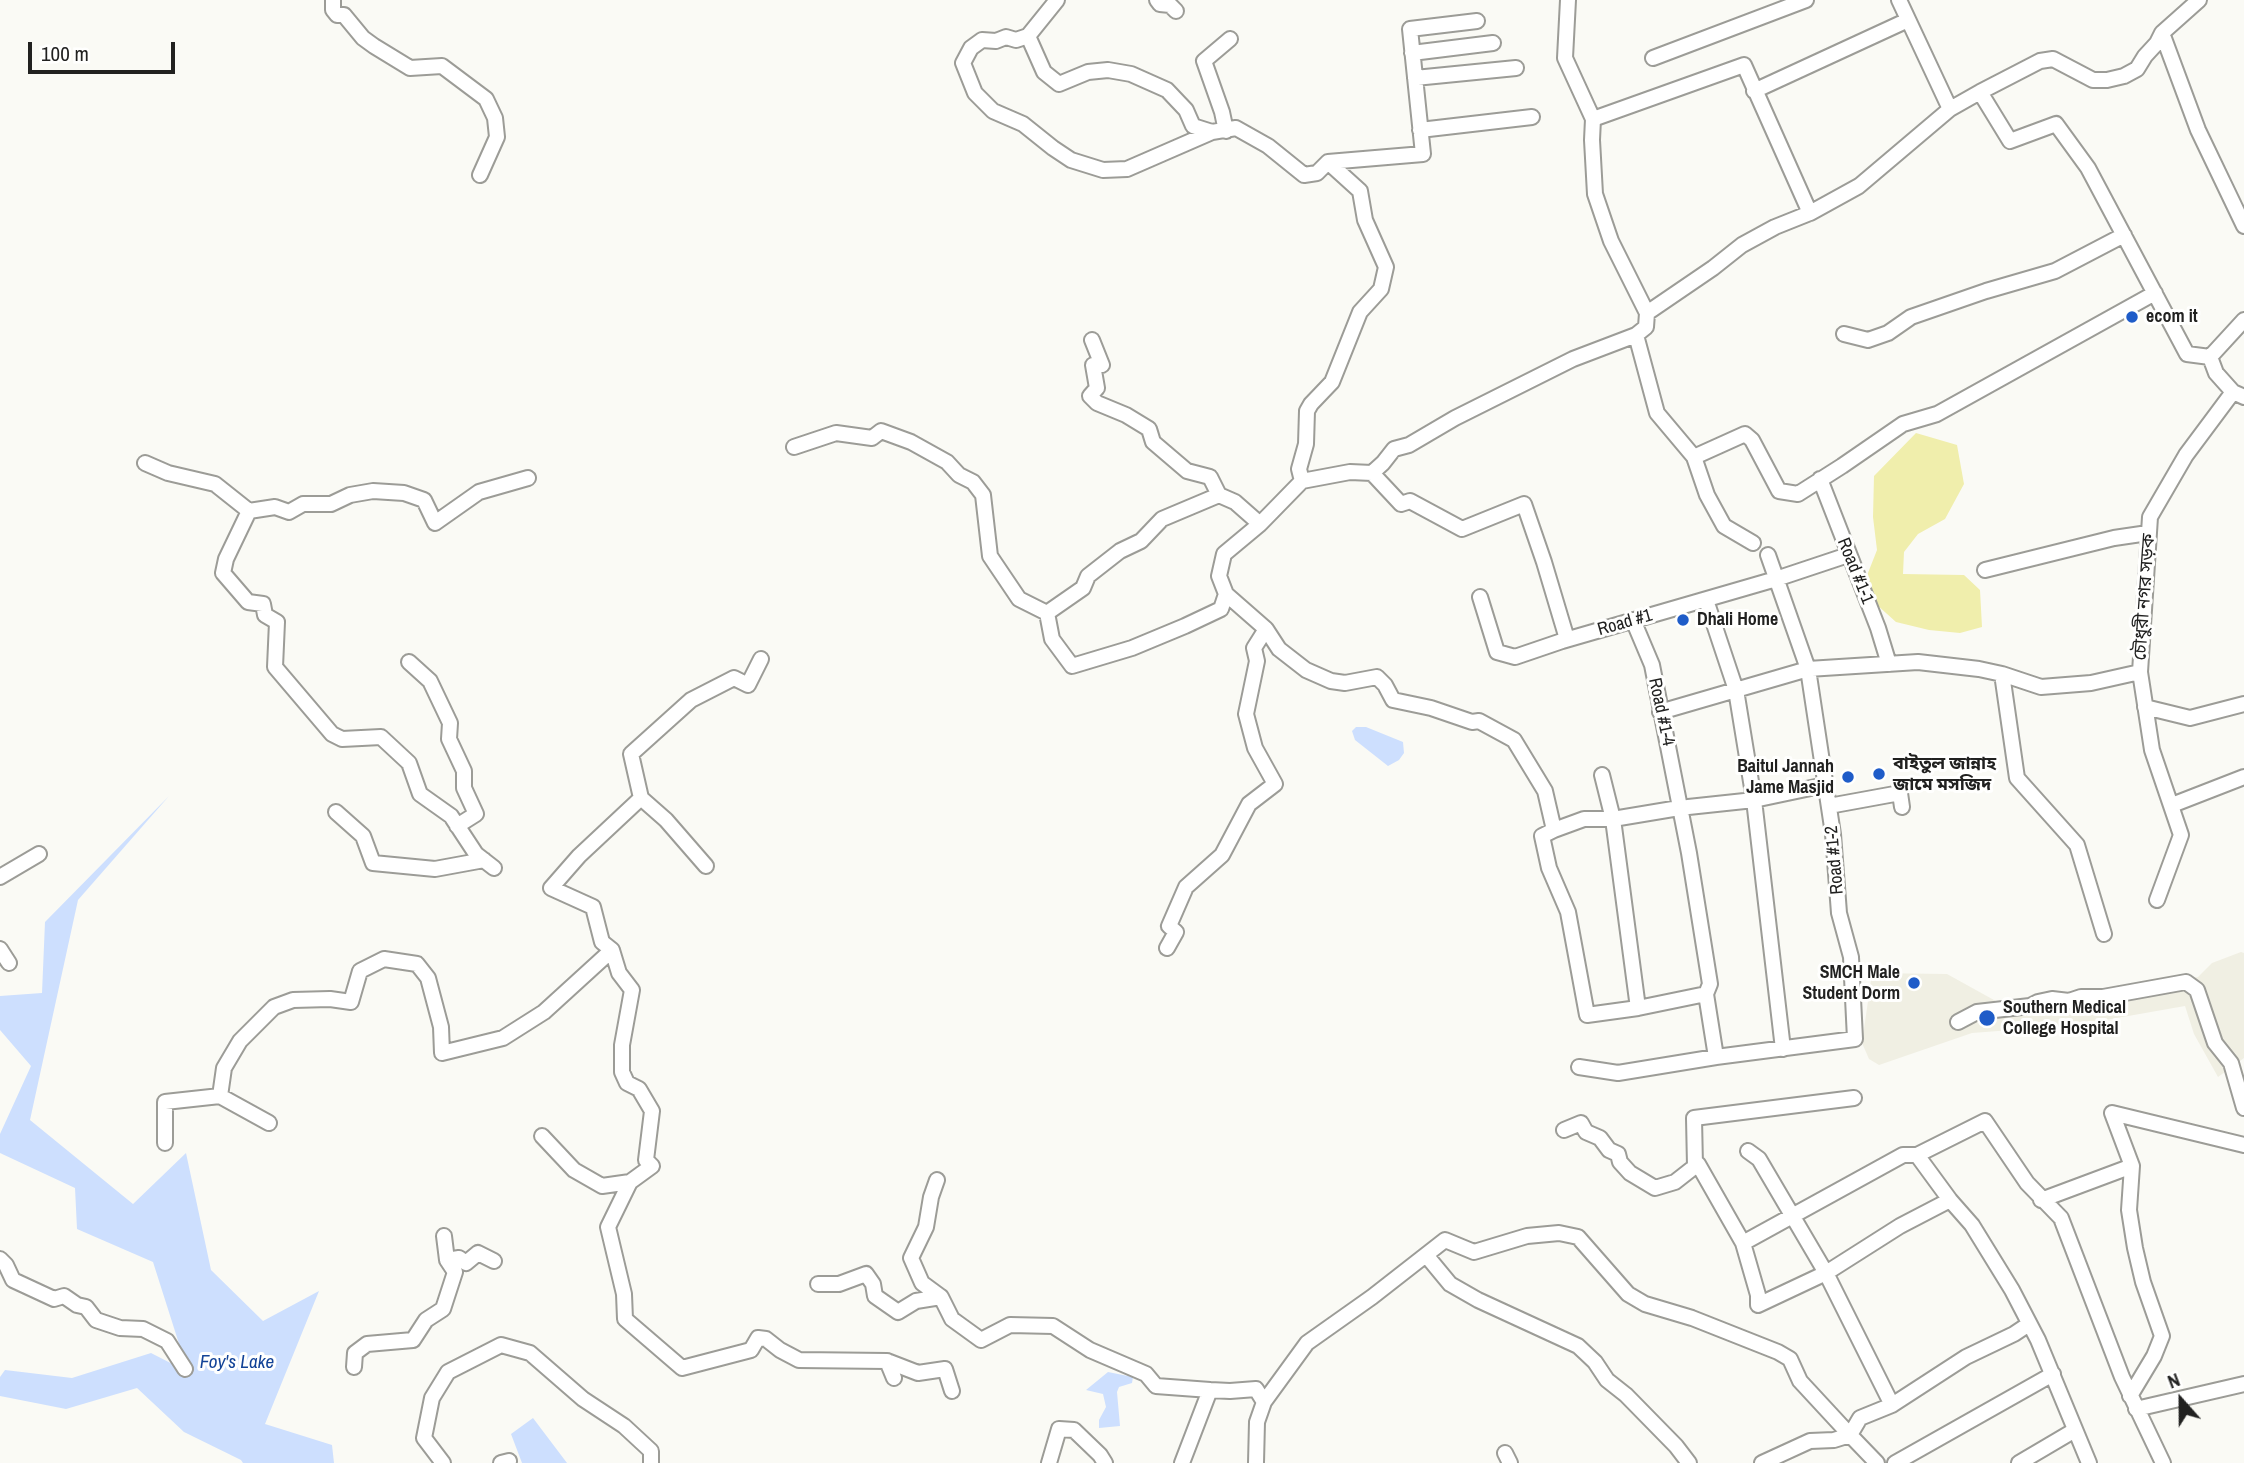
<!DOCTYPE html>
<meta charset="utf-8">
<style>
body{margin:0}
#map{position:relative;width:2244px;height:1463px;overflow:hidden;background:#fafaf5;font-family:"Archivo Narrow",sans-serif}
canvas{display:block}
.north{position:absolute;left:2146px;top:1365px;width:70px;height:70px;-webkit-text-stroke:5px #fffffe;paint-order:stroke;rotate:339deg;font-size:19px;font-weight:700;line-height:28px;text-align:center;color:#212120}
.north::after{content:'';display:block;margin:auto;width:24px;height:32px;background:#212120;clip-path:polygon(50% 0,100% 100%,50% 72%,0 100%)}
.scale{position:absolute;left:28px;top:42px;width:147px;height:32px;box-sizing:border-box;border:4px solid #212120;border-top:0;padding-left:9px;font-size:21px;line-height:24px;white-space:nowrap;color:#212120;-webkit-text-stroke:5px #fffffe;paint-order:stroke}
</style>
<div id="map">
<canvas width="2244" height="1463"></canvas>
<div class="north">N</div>
<div class="scale">100 m</div>
</div>
<script>
const g = document.querySelector('canvas').getContext('2d');
g.lineJoin = 'round';
function fill(path, color) {
  g.fillStyle = color;
  g.fill(path, 'evenodd');
}
function shape(rows) {
  const path = new Path2D();
  for (const r of rows) {
    path.moveTo(r[0], r[1]);
    for (let i = 2; i < r.length; i += 2) path.lineTo(r[i], r[i + 1]);
  }
  return path;
}
function stroke(path, color, width, dash) {
  g.strokeStyle = color;
  g.lineWidth = width;
  g.lineCap = dash ? 'butt' : 'round';
  g.setLineDash(dash || []);
  g.stroke(path);
}
function drawText(font, color, halo, rows, align = 'center') {
  g.font = font + ' "Archivo Narrow","Noto Sans Bengali",sans-serif';
  g.lineWidth = 6;
  g.setLineDash([]);
  g.textBaseline = 'middle';
  g.strokeStyle = halo;
  g.fillStyle = color;
  for (const [text, x, y, turn = 0] of rows) {
    g.save();
    g.translate(x, y);
    g.rotate((+turn || 0) * Math.PI / 180);
    g.textAlign = isNaN(turn) ? turn : align;
    if (halo) g.strokeText(text, 0, 0);
    g.fillText(text, 0, 0);
    g.restore();
  }
}
fill(shape([
 [2241,952,2244,953,2244,1058,2218,1077,2194,1034,2185,1006,2077,1025,1972,1033,1879,1065,1869,1059,1862,1043,1872,973,1947,974,2003,1005,2104,993,2198,977,2212,963]
]), '#f0efe3');
fill(shape([
 [1916,433,1957,445,1964,484,1945,519,1918,534,1904,552,1903,574,1964,575,1980,590,1982,627,1960,633,1929,630,1896,622,1876,604,1866,578,1877,550,1873,517,1874,476]
]), '#f0eeac');
fill(shape([
 [1356,727,1366,727,1403,742,1404,753,1399,760,1388,766,1355,740,1352,731],
 [169,796,78,900,30,1120,133,1204,186,1153,211,1270,263,1321,319,1291,265,1424,332,1445,334,1463,243,1463,241,1460,184,1432,137,1388,66,1409,0,1396,0,1377,5,1370,72,1378,151,1353,188,1372,153,1262,77,1229,75,1188,0,1153,0,1134,31,1066,0,1030,0,996,42,993,45,922],
 [1108,1372,1133,1377,1132,1383,1119,1387,1117,1392,1120,1426,1099,1428,1099,1420,1106,1407,1103,1394,1086,1390],
 [533,1418,567,1463,522,1463,511,1434]
]), '#cddffe');
const minor = shape([
 [333,0,333,10,337,15,344,15,363,38,374,46,410,68,442,66,486,99,495,118,497,137,480,175],
 [1057,0,1028,36,1044,72,1059,84,1088,72,1108,70,1131,74,1167,90,1186,110,1193,126,1212,132],
 [1157,0,1160,4,1170,5,1176,11],
 [1568,0,1565,58,1593,119],
 [1899,0,1950,109,1980,92,2010,141,2056,124,2088,168,2187,354,2210,357],
 [2199,0,2162,33,2198,130,2244,226],
 [1028,36,1016,40,1006,37,996,41,982,40,971,48,963,63,975,93,993,111,1023,124,1053,148,1071,160,1103,170,1127,169,1212,132,1236,128,1268,146,1304,175,1317,173,1328,162,1423,154,1410,29,1477,21],
 [1412,53,1493,43],
 [1653,58,1806,0],
 [1415,78,1516,68],
 [1754,91,1908,20],
 [1980,92,2040,61,2053,59,2093,80,2107,80,2124,76,2137,69,2145,56,2157,43,2162,33],
 [1420,130,1532,117],
 [1226,131,1222,112,1204,61,1230,39],
 [1810,213,1859,186,1950,109],
 [2244,320,2210,357,2216,373,2233,392,2244,397],
 [1844,334,1868,340,1888,333,1911,317,1986,291,2055,271,2124,235],
 [1636,335,1657,413,1694,457,1707,495,1724,526,1753,543],
 [1092,340,1102,365,1093,365,1097,388,1090,396,1097,403,1126,415,1149,429,1153,442,1187,471,1210,477,1219,495,1235,502,1260,524,1302,481,1350,472,1372,473,1383,463,1394,449,1409,445,1455,418,1573,359,1636,335,1646,327,1647,313,1611,241,1595,194,1592,140,1593,119,1744,65,1810,213,1775,227,1742,245,1713,268,1647,313],
 [794,447,836,433,872,438,881,431,911,442,947,462,959,475,973,482,983,495,990,556,1019,599,1047,613,1052,639,1072,666,1132,648,1185,626,1221,609,1226,594],
 [1694,457,1745,434,1752,440,1779,491,1798,494,1842,466,1903,424,1937,414,2155,293],
 [145,463,168,473,215,484,249,511,275,507,289,512,303,504,331,504,350,495,373,491,404,493,424,500,435,523,479,492,528,478],
 [1372,473,1401,504,1410,501,1462,529,1524,504,1544,562,1567,639],
 [1820,479,1878,628,1889,664],
 [1302,481,1299,469,1306,444,1307,411,1311,404,1332,382,1360,312,1381,289,1386,267,1365,220,1360,191,1328,162],
 [249,511,226,559,223,573,248,602,263,604,265,615,277,622,275,667,332,734,342,739,381,737,409,763,420,794,451,816,476,854,494,868],
 [1985,570,2114,538,2148,533],
 [1480,597,1497,652,1515,657,1562,641,1776,579,1848,555],
 [1706,600,1736,690,1754,800,1783,1049],
 [1047,613,1083,588,1088,576,1120,551,1141,541,1162,519,1219,495],
 [1633,620,1652,665,1689,853,1710,984,1706,994,1716,1057],
 [1266,629,1279,649,1306,670,1331,681,1345,683,1377,677,1385,685,1393,700,1431,708,1472,722,1479,721,1514,740,1545,791,1554,830,1584,819,1613,819,1679,808,1754,800,1825,785],
 [409,662,430,681,450,723,449,739,464,771,464,788,476,814,457,826],
 [2002,674,2017,778,2077,845,2104,934],
 [2145,707,2190,718,2244,704],
 [1660,712,1808,669,1918,662,1979,669,2002,674,2041,687,2091,683,2140,672],
 [1602,775,1613,819,1638,1008,1706,994],
 [641,798,666,820,706,866],
 [2172,805,2244,777],
 [1829,806,1900,793,1902,807],
 [336,812,363,836,373,863,435,869,484,860],
 [1554,830,1542,836,1549,868,1568,912,1587,1015,1638,1008],
 [0,877,39,854],
 [2157,900,2181,835,2152,750,2140,672,2150,517,2186,455,2233,392],
 [1167,948,1176,932,1169,926,1186,887,1222,855,1249,804,1275,784,1255,748,1246,714,1257,661,1254,648,1266,629,1226,594,1219,576,1224,554,1260,524],
 [0,949,9,963],
 [1958,1022,1977,1012,2030,1006,2038,1002,2052,999,2069,1001,2081,997,2103,997,2186,982,2197,990,2215,1043,2231,1063,2244,1108],
 [1579,1067,1618,1073,1716,1057,1855,1039,1851,957,1839,913,1833,834,1808,669,1768,555],
 [269,1123,220,1096,224,1068,240,1041,274,1007,293,1000,330,999,351,1002,360,971,384,959,417,964,428,978,441,1027,442,1053,503,1038,544,1012,612,950],
 [1564,1130,1581,1123,1586,1132,1600,1138,1609,1150,1618,1154,1620,1162,1630,1173,1655,1188,1675,1182,1698,1164,1743,1243],
 [542,1136,574,1170,602,1186,630,1182,652,1166,646,1160,652,1111,639,1089,627,1083,622,1072,622,1045,632,990,619,973,612,950,602,942,593,907,551,888,579,856,641,798,631,754,691,700,734,678,748,685,761,659],
 [165,1143,165,1102,220,1096],
 [1748,1151,1759,1159,1826,1273,1892,1405],
 [1917,1155,1985,1121,2027,1183,2061,1218,2122,1377,2163,1463],
 [1695,1166,1694,1118,1854,1098],
 [937,1180,931,1197,926,1227,911,1258,922,1283,941,1297],
 [630,1182,608,1227,624,1294,625,1319,682,1368,751,1350,758,1338,766,1339,780,1350,799,1360,887,1361,894,1378],
 [1950,1200,1900,1226,1826,1273,1758,1305,1758,1295,1743,1243,1903,1155,1917,1155,1950,1200,1972,1225,2012,1290,2038,1340,2089,1463],
 [2041,1200,2132,1166],
 [444,1236,447,1260,459,1258,466,1263,478,1253,494,1261],
 [1426,1255,1450,1284,1478,1300,1578,1346,1595,1362,1607,1380,1626,1395,1676,1446,1689,1463],
 [0,1259,6,1265,13,1280,54,1299,64,1296,77,1305,86,1307,96,1320,120,1328,143,1329,167,1341,185,1369],
 [818,1284,839,1284,866,1274,873,1284,875,1296,898,1312,916,1301,941,1297,952,1319,981,1340,1010,1325,1053,1326,1090,1350,1146,1374,1156,1386,1210,1390,1182,1463],
 [887,1361,918,1373,945,1369,952,1391],
 [354,1367,355,1353,367,1344,413,1340,426,1320,443,1309,455,1272,447,1260],
 [1210,1390,1230,1391,1256,1389,1264,1402,1257,1422,1256,1463],
 [2130,1396,2154,1356,2162,1336,2143,1282,2135,1248,2129,1210,2132,1166,2112,1113,2244,1145],
 [1264,1402,1307,1343,1372,1297,1445,1240,1474,1252,1527,1236,1559,1233,1578,1237,1628,1294,1645,1304,1692,1318,1778,1352,1790,1359,1800,1381,1850,1435,1834,1440,1810,1441,1762,1463],
 [2136,1409,2244,1384],
 [1505,1453,1510,1463],
 [443,1463,424,1438,432,1398,448,1372,501,1345,530,1353,583,1399,624,1426,651,1451,651,1463],
 [501,1463,509,1461],
 [1049,1463,1059,1429,1074,1430,1100,1455,1105,1463],
 [1877,1463,1850,1435,1860,1418,1892,1405,1966,1357,2014,1334,2029,1324],
 [1895,1463,2053,1374],
 [2019,1463,2075,1430]
]);
stroke(minor, '#9c9c97', 18);
stroke(minor, '#fff', 14);
for (const [x, y, r, color] of [
 [2132,317,7,"#1f5cc8"],
 [1683,620,7,"#1f5cc8"],
 [1879,774,7,"#1f5cc8"],
 [1848,777,7,"#1f5cc8"],
 [1914,983,7,"#1f5cc8"],
 [1987,1018,9,"#1f5cc8"]
]) {
  const dot = new Path2D();
  dot.arc(x, y, r, 0, 2 * Math.PI);
  g.fillStyle = color;
  g.fill(dot);
  stroke(dot, '#fffffe', 2.5);
}
drawText('bold 18px', '#212120', '#fffffe', [
 ["ecom it",2146,317],
 ["Dhali Home",1697,620],
 ["বাইতুল জান্নাহ",1893,764],
 ["জামে মসজিদ",1893,785],
 ["Baitul Jannah",1834,767,"right"],
 ["Jame Masjid",1834,788,"right"],
 ["SMCH Male",1900,973,"right"],
 ["Student Dorm",1900,994,"right"],
 ["Southern Medical",2003,1008],
 ["College Hospital",2003,1029]
], 'left');
drawText('18px', '#212120', '#fffffe', [
 ["Road #1-1",1855,571,68],
 ["চৌধুরী নগর সড়ক",2145,597,-86],
 ["Road #1",1625,623,-16],
 ["Road #1-4",1661,712,78],
 ["Road #1-2",1835,860,-95]
]);
drawText('italic 19px', '#134397', '#fffffe', [
 ["Foy's Lake",237,1363]
]);
</script>
